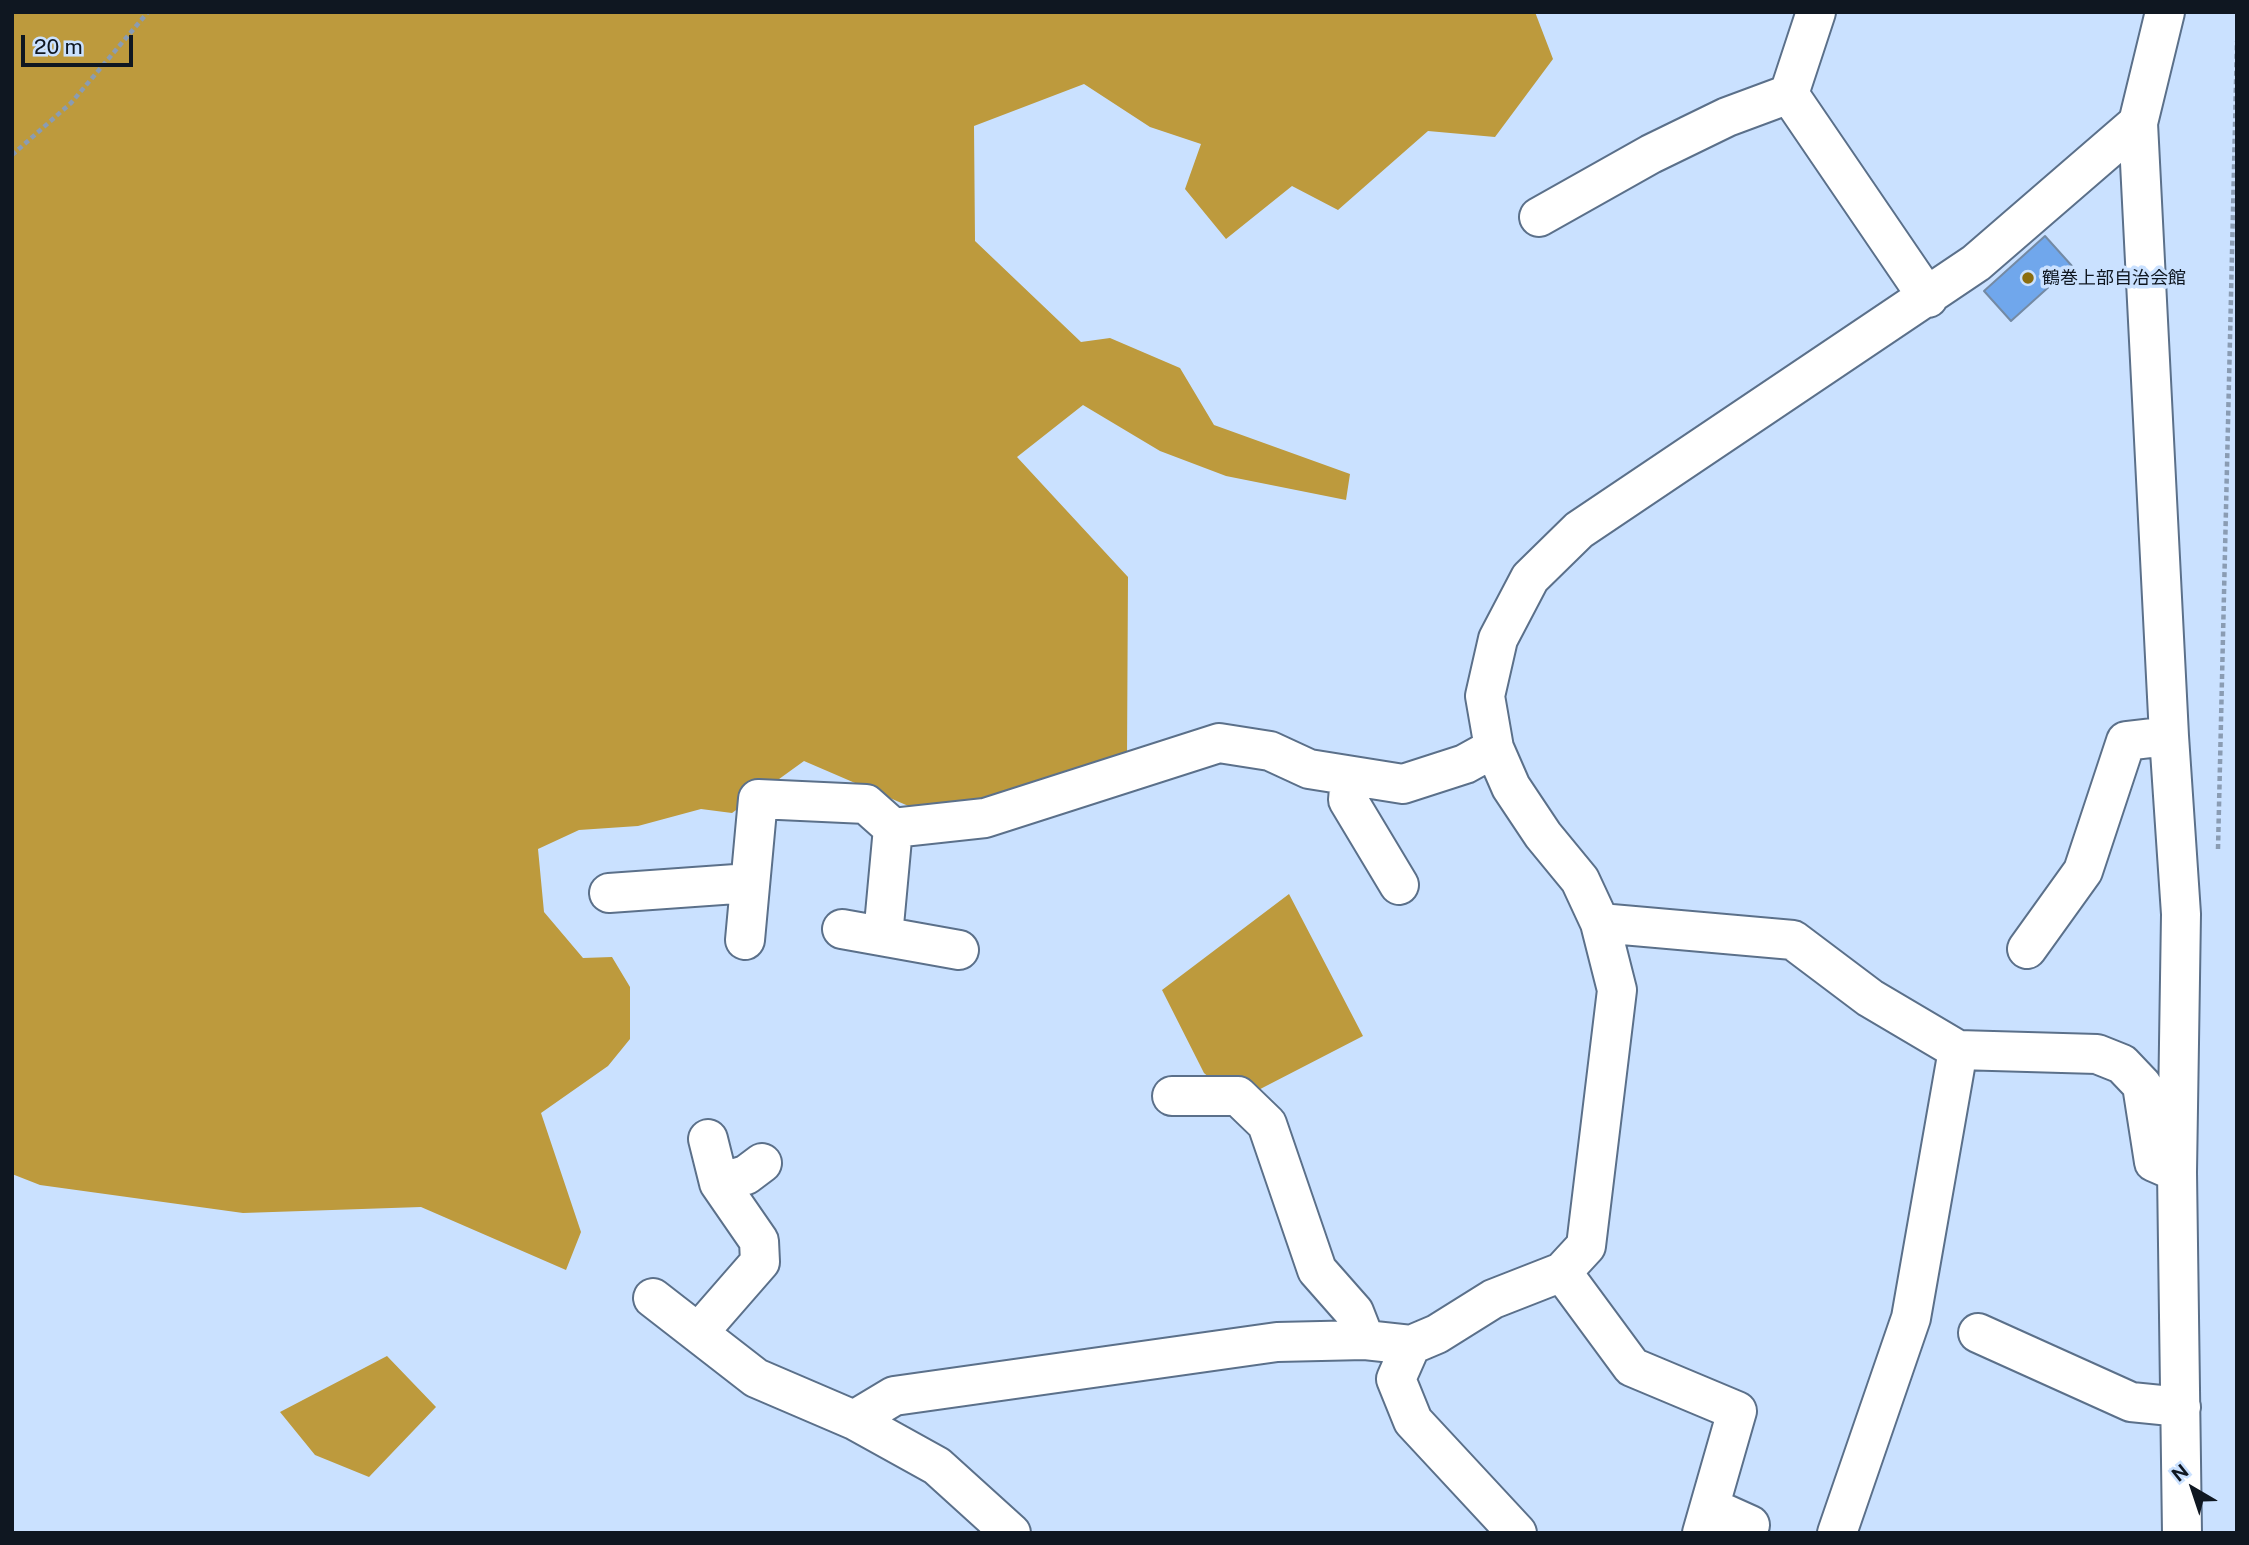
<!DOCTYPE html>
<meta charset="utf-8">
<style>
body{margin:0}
#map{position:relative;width:2249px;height:1545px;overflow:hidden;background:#cae1ff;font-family:"Public Sans",sans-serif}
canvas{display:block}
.frame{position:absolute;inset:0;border:14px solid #0f1721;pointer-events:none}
.north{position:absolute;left:2158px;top:1454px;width:70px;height:70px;-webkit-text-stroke:5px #cae1ff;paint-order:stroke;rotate:321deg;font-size:19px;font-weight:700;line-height:28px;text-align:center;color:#0f1721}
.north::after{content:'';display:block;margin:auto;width:24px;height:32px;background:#0f1721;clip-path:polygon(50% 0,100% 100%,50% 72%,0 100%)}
.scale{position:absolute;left:21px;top:35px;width:112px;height:32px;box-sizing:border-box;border:4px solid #0f1721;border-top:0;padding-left:9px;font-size:21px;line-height:24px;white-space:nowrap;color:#0f1721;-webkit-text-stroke:5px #cae1ff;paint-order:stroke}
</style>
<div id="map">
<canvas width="2249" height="1545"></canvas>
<div class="frame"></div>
<div class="north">N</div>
<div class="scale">20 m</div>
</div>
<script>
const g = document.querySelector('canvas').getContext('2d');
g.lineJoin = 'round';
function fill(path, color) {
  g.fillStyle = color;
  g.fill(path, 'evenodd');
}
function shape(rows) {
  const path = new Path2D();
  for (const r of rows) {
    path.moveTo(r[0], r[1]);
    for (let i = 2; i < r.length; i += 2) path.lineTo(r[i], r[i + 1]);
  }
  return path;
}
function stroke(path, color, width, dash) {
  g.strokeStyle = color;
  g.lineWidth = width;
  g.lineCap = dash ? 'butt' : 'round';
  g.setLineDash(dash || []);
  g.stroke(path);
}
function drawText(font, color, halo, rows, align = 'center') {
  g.font = font + ' "Public Sans","Noto Sans JP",sans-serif';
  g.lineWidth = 7;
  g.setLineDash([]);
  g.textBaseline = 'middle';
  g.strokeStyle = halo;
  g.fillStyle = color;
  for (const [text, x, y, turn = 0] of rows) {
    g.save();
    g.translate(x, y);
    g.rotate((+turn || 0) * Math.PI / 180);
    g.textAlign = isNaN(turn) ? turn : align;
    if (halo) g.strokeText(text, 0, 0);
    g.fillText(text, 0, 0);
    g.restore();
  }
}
fill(shape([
 [12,12,1535,12,1553,59,1495,137,1428,131,1338,210,1292,186,1226,239,1185,189,1201,144,1150,127,1084,84,974,126,975,241,1081,342,1110,338,1180,368,1214,425,1350,474,1346,500,1226,476,1160,451,1083,405,1017,457,1128,577,1127,757,927,814,804,761,732,813,701,809,638,826,579,830,538,849,544,912,583,958,612,957,630,987,630,1039,608,1066,541,1113,581,1232,566,1270,421,1207,243,1213,40,1185,12,1174],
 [1289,894,1363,1036,1237,1101,1204,1073,1162,990],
 [387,1356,436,1407,369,1477,315,1455,280,1412]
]), '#bd9a3d');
const building = shape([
 [2045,236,2072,266,2011,321,1984,291,2045,236]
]);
fill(building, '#70a7ec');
stroke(building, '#748aa4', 2);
const minor = shape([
 [1816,12,1789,94,1928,298],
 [2165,12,2138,123,2169,736,2181,914,2177,1172,2182,1533],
 [1539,217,1651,154,1727,117,1789,94],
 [1350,777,1348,800,1399,885],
 [609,893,750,883],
 [1600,923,1793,940,1870,998,1958,1050,2097,1054,2122,1064,2142,1085,2154,1162,2177,1172],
 [842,929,959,950],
 [883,936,893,828],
 [745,940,758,799,866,804,893,828,985,818,1219,743,1270,751,1309,769,1403,784,1465,764,1494,748],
 [2027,949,2083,871,2126,741,2169,736],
 [1172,1096,1238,1096,1267,1124,1317,1270,1354,1312,1365,1340],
 [719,1183,746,1175,762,1163],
 [1562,1272,1632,1367,1737,1411,1702,1533],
 [653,1298,756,1378,854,1420,937,1466,1011,1533],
 [699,1332,760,1262,759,1241,719,1183,708,1139],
 [1978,1333,2131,1402,2181,1407],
 [1411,1345,1396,1379,1413,1421,1517,1533],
 [854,1420,894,1396,1277,1342,1365,1340,1411,1345,1437,1334,1493,1299,1562,1272,1586,1246,1617,990,1600,923,1580,880,1543,835,1511,787,1494,748,1485,696,1498,639,1530,578,1579,530,1976,263,2138,123],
 [1710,1507,1750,1525],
 [1837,1533,1911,1318,1958,1050]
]);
stroke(minor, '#5b708a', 42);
stroke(shape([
 [12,155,71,103,148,12],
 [2218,849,2237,41]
]), '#8a9cb3', 4.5, [5, 3.5]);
stroke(minor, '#fff', 38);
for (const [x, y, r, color] of [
 [2028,278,7,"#8b6d0f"]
]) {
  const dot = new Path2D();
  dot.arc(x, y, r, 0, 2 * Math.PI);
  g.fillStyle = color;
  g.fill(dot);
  stroke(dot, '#cae1ff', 2.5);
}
drawText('18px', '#0f1721', '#cae1ff', [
 ["鶴巻上部自治会館",2042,278]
], 'left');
</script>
